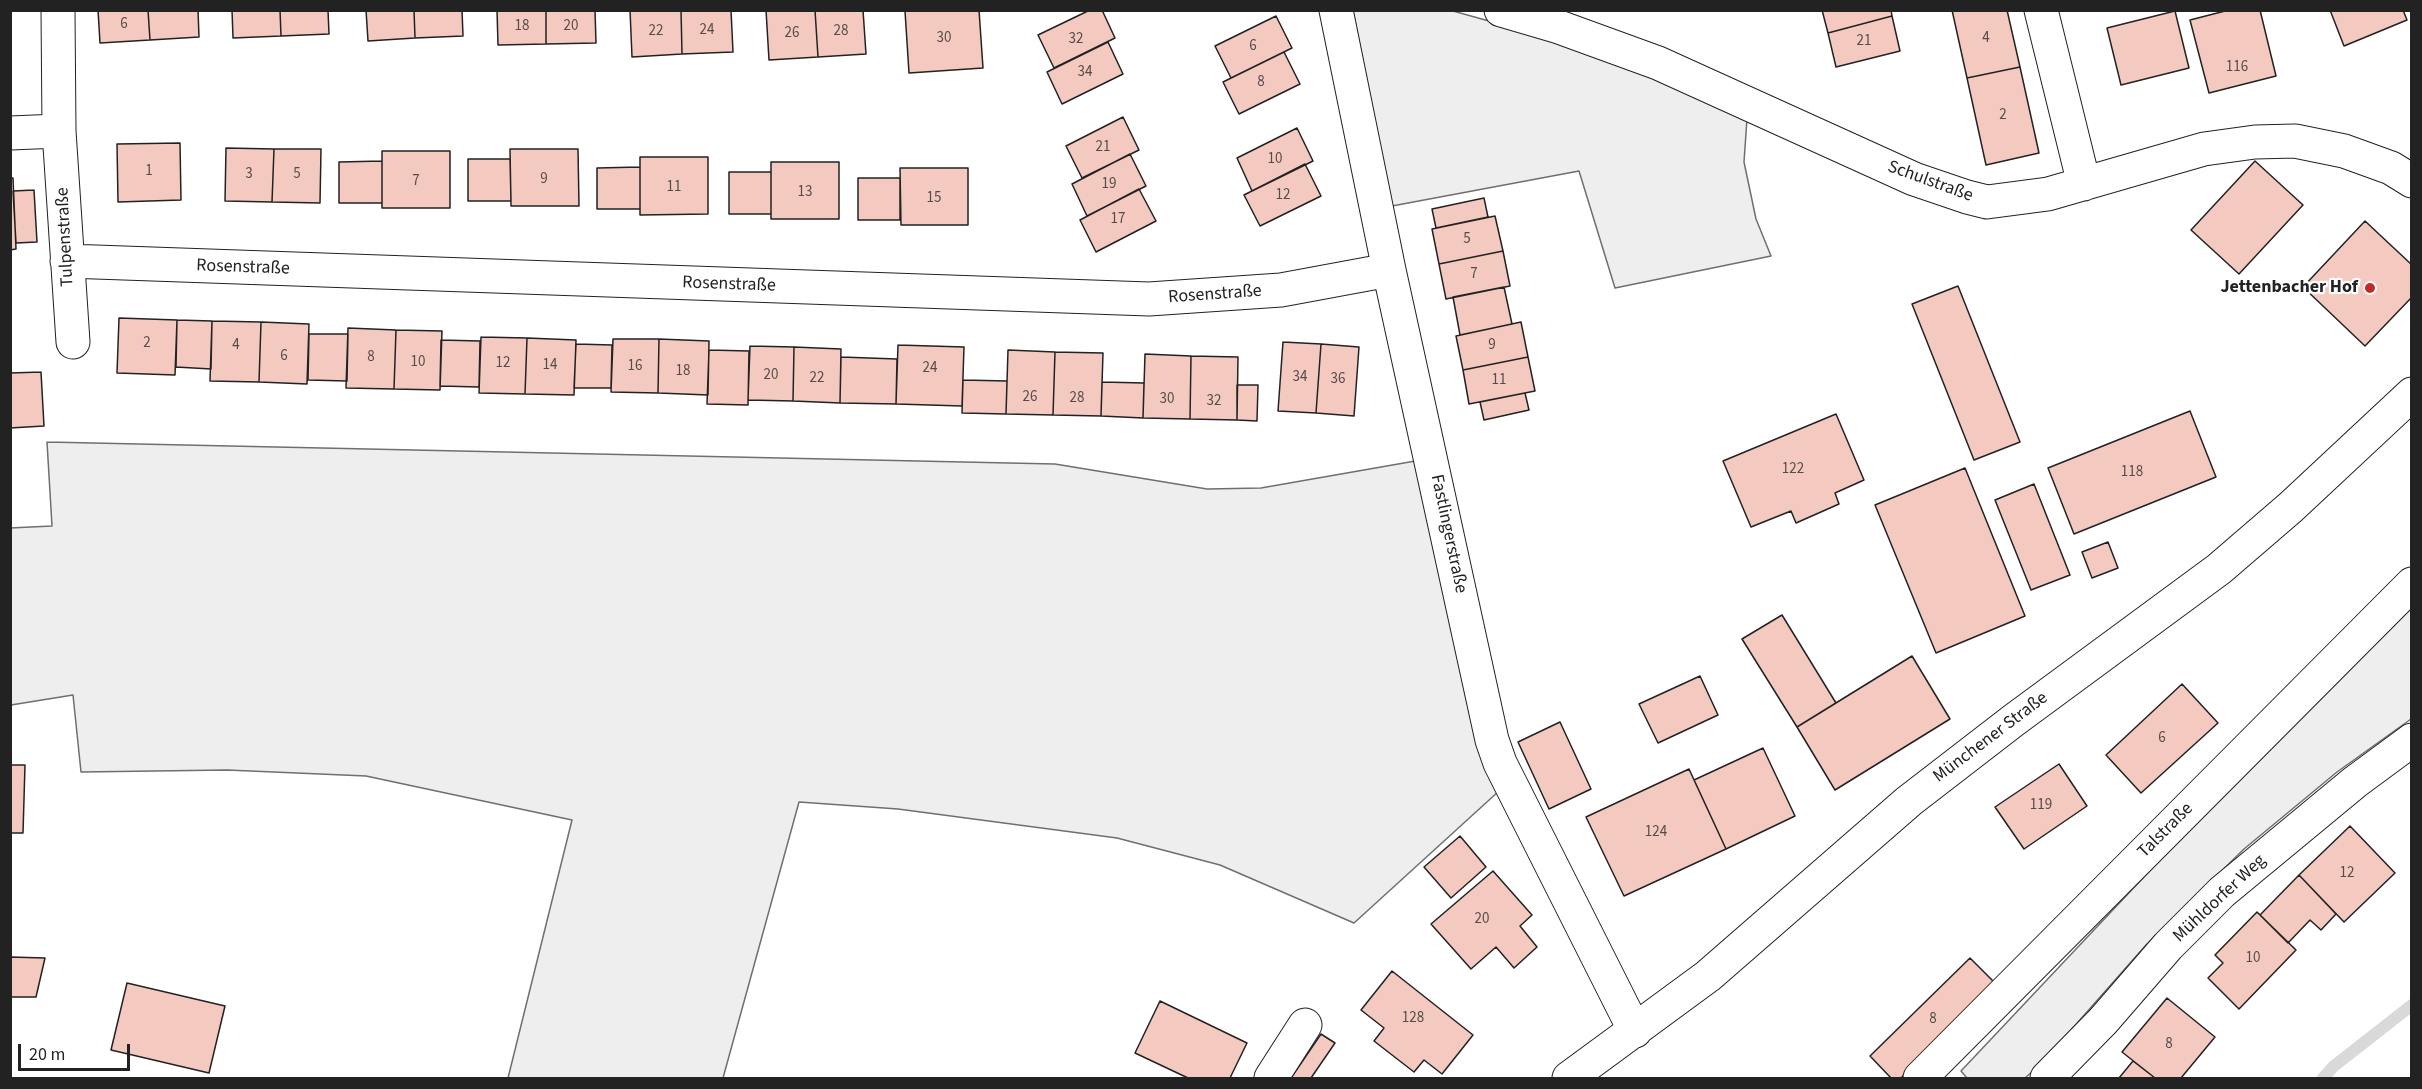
<!DOCTYPE html>
<meta charset="utf-8">
<style>
body{margin:0}
#map{position:relative;width:2422px;height:1089px;overflow:hidden;background:#fff;font-family:"Source Sans 3",sans-serif}
canvas{display:block}
.frame{position:absolute;inset:0;border:12px solid #222;pointer-events:none}
.scale{position:absolute;left:18px;top:1044px;width:112px;height:27px;box-sizing:border-box;border:3px solid #222;border-top:0;padding-left:8px;font-size:18px;line-height:21px;white-space:nowrap;color:#222;-webkit-text-stroke:4px #fff;paint-order:stroke}
</style>
<div id="map">
<canvas width="2422" height="1089"></canvas>
<div class="frame"></div>
<div class="scale">20 m</div>
</div>
<script>
const g = document.querySelector('canvas').getContext('2d');
g.lineJoin = 'round';
function fill(path, color) {
  g.fillStyle = color;
  g.fill(path, 'evenodd');
}
function shape(rows) {
  const path = new Path2D();
  for (const r of rows) {
    path.moveTo(r[0], r[1]);
    for (let i = 2; i < r.length; i += 2) path.lineTo(r[i], r[i + 1]);
  }
  return path;
}
function stroke(path, color, width, dash) {
  g.strokeStyle = color;
  g.lineWidth = width;
  g.lineCap = dash ? 'butt' : 'round';
  g.setLineDash(dash || []);
  g.stroke(path);
}
function drawText(font, color, halo, rows, align = 'center') {
  g.font = font + ' "Source Sans 3",sans-serif';
  g.lineWidth = 4.5;
  g.setLineDash([]);
  g.textBaseline = 'middle';
  g.strokeStyle = halo;
  g.fillStyle = color;
  for (const [text, x, y, turn = 0] of rows) {
    g.save();
    g.translate(x, y);
    g.rotate((+turn || 0) * Math.PI / 180);
    g.textAlign = isNaN(turn) ? turn : align;
    if (halo) g.strokeText(text, 0, 0);
    g.fillText(text, 0, 0);
    g.restore();
  }
}
const green = shape([
 [1353,11,1453,11,1550,38,1645,74,1747,119,1744,162,1756,219,1771,256,1615,288,1579,171,1392,206,1353,11],
 [47,442,1055,464,1207,489,1261,488,1421,460,1499,791,1354,923,1220,865,1117,838,898,809,799,802,723,1078,508,1078,572,820,366,776,227,770,81,772,73,695,11,705,10,528,52,526,47,442],
 [2411,604,2411,719,2337,772,2244,849,2146,945,2041,1064,2025,1078,1967,1078,1961,1071,2192,826,2411,604]
]);
fill(green, '#eee');
stroke(green, '#6f6f6f', 1.5);
stroke(shape([
 [2323,1078,2334,1066,2412,1005]
]), '#d9d9d9', 12);
const building = shape([
 [98,10,148,10,150,40,100,43,98,10],
 [148,10,198,10,199,37,150,40,148,10],
 [232,10,280,10,281,36,233,38,232,10],
 [280,10,328,10,329,34,281,36,280,10],
 [366,10,414,10,415,38,368,41,366,10],
 [414,10,462,10,463,36,415,38,414,10],
 [497,10,546,10,546,44,498,45,497,10],
 [546,10,595,10,596,43,546,44,546,10],
 [630,10,681,10,682,54,632,57,630,10],
 [681,10,731,10,733,52,682,54,681,10],
 [766,10,815,10,818,57,769,60,766,10],
 [815,10,863,10,866,54,818,57,815,10],
 [979,10,983,68,909,73,905,11,979,10],
 [1090,10,1102,10,1115,38,1054,68,1038,35,1090,10],
 [1822,10,1891,10,1892,16,1828,33,1822,10],
 [1952,10,2007,10,2020,67,1967,78,1952,10],
 [2229,10,2260,10,2276,76,2209,93,2190,20,2229,10],
 [2330,10,2403,10,2407,20,2344,46,2330,10],
 [2175,11,2189,68,2121,85,2107,28,2175,11],
 [1276,16,1292,48,1231,78,1215,46,1276,16],
 [1892,16,1900,51,1836,67,1828,33,1892,16],
 [1108,42,1123,74,1062,104,1047,72,1108,42],
 [1284,52,1300,84,1239,114,1223,82,1284,52],
 [2020,67,2039,153,1986,165,1967,78,2020,67],
 [1123,117,1139,150,1082,178,1066,146,1123,117],
 [1297,128,1313,161,1252,191,1237,158,1297,128],
 [180,143,181,200,118,202,117,144,180,143],
 [226,148,274,149,272,202,225,201,226,148],
 [274,149,321,149,320,203,272,202,274,149],
 [510,149,578,149,579,206,511,206,510,149],
 [382,151,450,151,450,208,382,208,382,151],
 [1130,154,1146,186,1087,216,1072,184,1130,154],
 [640,157,708,157,708,214,640,215,640,157],
 [468,159,510,159,511,201,468,201,468,159],
 [382,161,382,203,339,203,339,162,382,161],
 [2255,161,2303,205,2239,274,2191,230,2255,161],
 [771,162,839,162,839,219,771,219,771,162],
 [1305,164,1321,196,1260,226,1244,195,1305,164],
 [640,167,640,209,597,209,597,168,640,167],
 [900,168,968,168,968,225,901,225,900,168],
 [729,172,771,172,771,214,729,214,729,172],
 [10,178,13,178,16,249,10,250,10,178],
 [858,178,900,178,900,220,858,220,858,178],
 [1139,189,1156,221,1096,252,1080,220,1139,189],
 [34,190,37,242,16,243,13,191,34,190],
 [1484,198,1488,217,1436,228,1432,209,1484,198],
 [1495,216,1503,251,1439,264,1432,229,1495,216],
 [2365,221,2412,265,2412,297,2365,346,2303,287,2365,221],
 [1503,251,1510,286,1446,299,1439,264,1503,251],
 [1958,286,2020,442,1974,460,1912,304,1958,286],
 [1504,287,1512,324,1460,335,1453,297,1504,287],
 [119,318,177,320,175,375,117,373,119,318],
 [177,320,212,321,211,369,176,367,177,320],
 [212,321,261,322,259,382,210,381,212,321],
 [261,322,309,324,307,384,259,382,261,322],
 [1521,322,1528,357,1463,370,1456,336,1521,322],
 [348,328,396,330,394,389,346,388,348,328],
 [396,330,442,331,440,390,394,389,396,330],
 [309,334,348,334,347,381,308,380,309,334],
 [481,337,527,338,525,394,479,393,481,337],
 [527,338,576,340,574,395,525,394,527,338],
 [613,339,659,339,658,393,611,392,613,339],
 [659,339,709,341,708,395,658,393,659,339],
 [441,340,480,341,479,387,440,386,441,340],
 [1283,342,1321,344,1316,413,1278,411,1283,342],
 [576,344,612,345,611,388,574,388,576,344],
 [1321,344,1359,347,1354,416,1316,413,1321,344],
 [898,345,964,347,962,406,896,404,898,345],
 [750,346,794,347,793,401,748,400,750,346],
 [794,347,841,349,840,403,793,401,794,347],
 [709,350,749,351,748,405,707,404,709,350],
 [1008,350,1055,352,1053,415,1006,414,1008,350],
 [1055,352,1103,353,1101,416,1053,415,1055,352],
 [1145,354,1191,356,1190,419,1143,418,1145,354],
 [1191,356,1238,357,1237,420,1190,419,1191,356],
 [841,357,897,359,896,404,840,403,841,357],
 [1528,357,1535,391,1469,404,1463,370,1528,357],
 [41,372,44,426,10,428,10,373,41,372],
 [963,380,1007,381,1006,414,962,413,963,380],
 [1102,382,1144,383,1143,418,1101,416,1102,382],
 [1237,385,1258,385,1257,421,1237,420,1237,385],
 [1525,393,1529,410,1484,420,1480,402,1525,393],
 [2190,411,2216,477,2074,534,2048,468,2190,411],
 [1836,414,1864,480,1835,493,1839,504,1796,523,1791,511,1751,527,1723,461,1836,414],
 [1965,468,2025,616,1936,653,1875,505,1965,468],
 [2034,484,2070,575,2031,590,1995,500,2034,484],
 [2108,542,2118,568,2092,578,2082,552,2108,542],
 [1782,615,1836,703,1797,727,1742,639,1782,615],
 [1912,656,1950,719,1835,790,1797,727,1912,656],
 [1700,676,1718,715,1658,743,1639,704,1700,676],
 [2182,684,2218,723,2141,793,2106,755,2182,684],
 [1560,722,1591,789,1549,809,1518,742,1560,722],
 [1763,748,1795,816,1726,849,1694,780,1763,748],
 [2059,764,2087,806,2024,849,1995,807,2059,764],
 [10,765,25,765,23,833,10,833,10,765],
 [1689,769,1726,849,1624,896,1586,817,1689,769],
 [2350,826,2395,873,2344,922,2299,875,2350,826],
 [1460,836,1486,867,1451,898,1424,867,1460,836],
 [1493,871,1532,915,1520,926,1537,947,1514,968,1496,947,1471,969,1431,924,1493,871],
 [2299,875,2336,914,2321,930,2310,920,2288,943,2260,915,2299,875],
 [2257,912,2296,950,2239,1009,2208,978,2223,963,2215,955,2257,912],
 [10,957,45,958,36,997,10,997,10,957],
 [1970,958,1996,984,1901,1078,1891,1078,1870,1056,1970,958],
 [1392,971,1473,1035,1442,1074,1424,1060,1414,1072,1374,1041,1384,1028,1361,1010,1392,971],
 [127,983,225,1006,209,1073,111,1050,127,983],
 [2167,998,2215,1037,2181,1078,2155,1078,2122,1052,2167,998],
 [1160,1001,1247,1043,1230,1078,1188,1078,1135,1053,1160,1001],
 [1321,1034,1335,1043,1311,1078,1291,1078,1321,1034],
 [2133,1061,2155,1078,2119,1078,2133,1061]
]);
fill(building, '#f3c9c0');
stroke(building, '#222', 1.5);
const minor = shape([
 [58,10,59,131,73,342],
 [1336,10,1389,270,1492,740,1500,763,1635,1031],
 [1501,10,1559,27,1658,63,1914,179,1967,197,1987,202,2048,194,2204,149,2255,142,2295,141,2344,151,2391,168,2412,181],
 [2041,10,2084,184],
 [10,133,59,131],
 [67,261,1149,299,1281,290,1389,270],
 [1271,1078,1305,1025],
 [1569,1078,1708,976,1909,801,2014,720,2219,569,2291,507,2412,394],
 [1920,1078,2412,584],
 [2047,1078,2103,1021,2168,946,2222,892,2355,782,2412,740]
]);
stroke(minor, '#222', 35);
stroke(minor, '#fff', 33);
for (const [x, y, r, color] of [
 [2370,288,6,"#c62828"]
]) {
  const dot = new Path2D();
  dot.arc(x, y, r, 0, 2 * Math.PI);
  g.fillStyle = color;
  g.fill(dot);
  stroke(dot, '#fff', 2);
}
drawText('15px', '#564c4a', null, [
 ["6",124,25],
 ["18",522,27],
 ["20",571,27],
 ["24",707,31],
 ["22",656,32],
 ["28",841,32],
 ["26",792,34],
 ["30",944,39],
 ["4",1986,39],
 ["32",1076,40],
 ["21",1864,42],
 ["6",1253,47],
 ["116",2237,68],
 ["34",1085,73],
 ["8",1261,83],
 ["2",2003,116],
 ["21",1103,148],
 ["10",1275,160],
 ["1",149,172],
 ["3",249,175],
 ["5",297,175],
 ["9",544,180],
 ["7",416,182],
 ["19",1109,185],
 ["11",674,188],
 ["13",805,193],
 ["12",1283,196],
 ["15",934,199],
 ["17",1118,220],
 ["5",1467,240],
 ["7",1474,275],
 ["2",147,344],
 ["4",236,346],
 ["9",1492,346],
 ["6",284,357],
 ["8",371,358],
 ["10",418,363],
 ["12",503,364],
 ["14",550,366],
 ["16",635,367],
 ["24",930,369],
 ["18",683,372],
 ["20",771,376],
 ["34",1300,378],
 ["22",817,379],
 ["36",1338,380],
 ["11",1499,381],
 ["26",1030,398],
 ["28",1077,399],
 ["30",1167,400],
 ["32",1214,402],
 ["122",1793,470],
 ["118",2132,473],
 ["6",2162,739],
 ["119",2041,806],
 ["124",1656,833],
 ["12",2347,874],
 ["20",1482,920],
 ["10",2253,959],
 ["128",1413,1019],
 ["8",1933,1020],
 ["8",2169,1045]
]);
drawText('18px', '#222', '#fff', [
 ["Schulstraße",1930,182,20],
 ["Tulpenstraße",66,237,-93],
 ["Rosenstraße",243,268,2],
 ["Rosenstraße",729,285,2],
 ["Rosenstraße",1215,295,-4],
 ["Fastlingerstraße",1448,534,78],
 ["Münchener Straße",1991,738,-37],
 ["Talstraße",2166,831,-45],
 ["Mühldorfer Weg",2220,899,-43]
]);
drawText('bold 18px', '#222', '#fff', [
 ["Jettenbacher Hof",2358,288]
], 'right');
</script>
